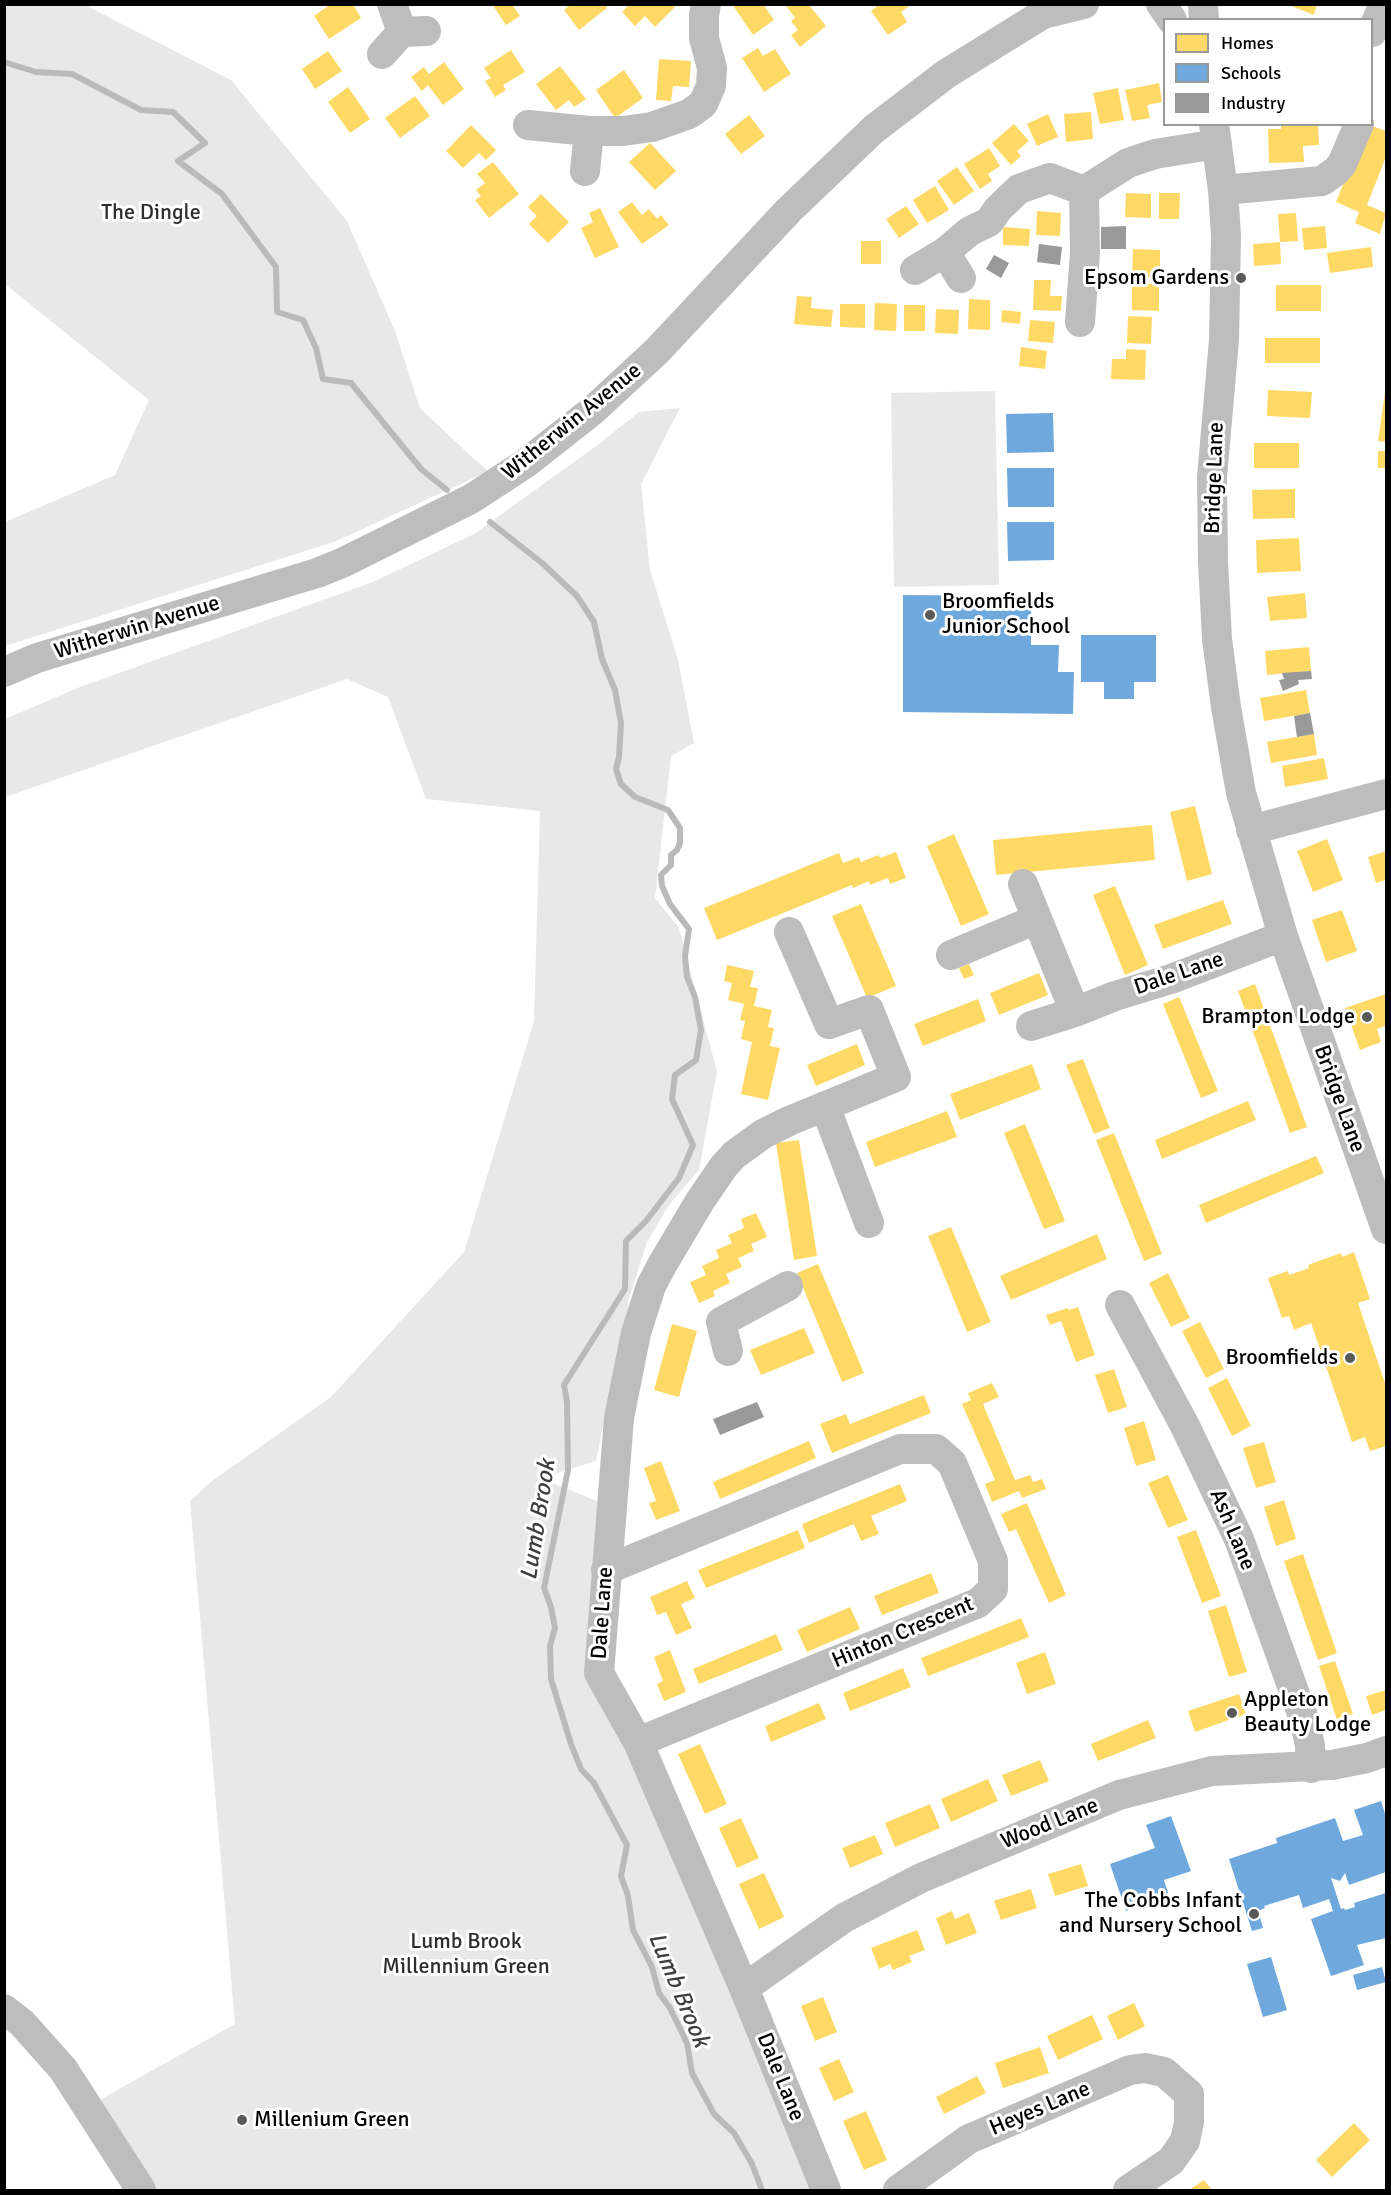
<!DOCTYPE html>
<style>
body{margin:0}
#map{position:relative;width:1391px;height:2195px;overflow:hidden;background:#fff;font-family:Signika,sans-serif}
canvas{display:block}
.frame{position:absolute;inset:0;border:6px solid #000;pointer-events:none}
.legend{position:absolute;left:1163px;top:18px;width:210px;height:108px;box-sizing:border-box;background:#fff;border:2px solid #999;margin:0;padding:8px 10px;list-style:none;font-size:18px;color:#000}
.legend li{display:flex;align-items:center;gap:12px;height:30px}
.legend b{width:30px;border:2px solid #999}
</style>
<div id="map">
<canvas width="1391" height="2195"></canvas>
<div class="frame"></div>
<ul class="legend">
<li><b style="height:16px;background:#ffd966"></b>Homes</li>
<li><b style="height:16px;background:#6fa8dc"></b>Schools</li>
<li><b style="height:16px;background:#999"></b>Industry</li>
</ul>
</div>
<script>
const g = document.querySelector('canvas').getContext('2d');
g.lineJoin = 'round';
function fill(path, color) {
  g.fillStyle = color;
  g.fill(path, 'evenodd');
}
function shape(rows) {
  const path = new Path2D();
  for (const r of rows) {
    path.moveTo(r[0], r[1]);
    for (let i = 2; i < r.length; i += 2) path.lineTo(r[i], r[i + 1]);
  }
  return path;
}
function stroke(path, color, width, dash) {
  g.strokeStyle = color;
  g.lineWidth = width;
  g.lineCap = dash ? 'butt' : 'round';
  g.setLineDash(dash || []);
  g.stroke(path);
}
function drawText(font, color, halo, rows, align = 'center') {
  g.font = font + ' Signika,sans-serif';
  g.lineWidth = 6;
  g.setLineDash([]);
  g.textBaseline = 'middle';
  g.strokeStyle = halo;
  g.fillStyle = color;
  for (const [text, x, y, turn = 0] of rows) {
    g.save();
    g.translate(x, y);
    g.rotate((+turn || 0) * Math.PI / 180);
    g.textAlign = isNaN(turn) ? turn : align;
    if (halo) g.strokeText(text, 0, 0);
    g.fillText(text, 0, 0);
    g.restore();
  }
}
fill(shape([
 [5,5,85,5,231,80,347,221,395,331,420,408,475,460,489,471,334,542,5,646,5,522,115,475,149,400,5,284],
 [995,391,999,585,894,587,891,393],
 [680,408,641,484,650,570,678,660,694,743,671,756,655,898,679,928,717,1072,699,1170,669,1205,647,1242,628,1302,628,1320,615,1367,596,1461,541,1478,611,1507,599,1673,826,2190,139,2190,87,2107,235,2024,190,1501,212,1481,331,1397,464,1252,534,1021,540,811,426,799,388,697,347,679,5,797,5,719,80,687,373,582,474,534,599,444,639,412]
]), '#e8e8e8');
fill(shape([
 [331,4,353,4,361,18,329,39,314,16],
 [492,4,515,4,513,6,520,16,506,25],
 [571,4,605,4,607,8,579,30,564,10],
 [630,4,673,4,675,7,655,27,645,16,635,26,622,12],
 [732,4,763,4,774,20,753,35],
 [880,4,912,4,901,12,907,22,888,35,871,11],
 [1286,4,1317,4,1314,15],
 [789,5,809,5,826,26,800,47,791,35,798,30,791,21,795,18,787,7],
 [758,48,763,56,775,49,791,74,764,92,742,58],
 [511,50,525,72,503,85,506,90,495,97,485,81,491,78,484,68],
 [328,51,342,71,315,89,302,69],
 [659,59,691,61,689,87,673,86,671,101,656,100],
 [444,62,464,89,443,105,428,85,422,91,411,77,424,67,429,74],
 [560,66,586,99,574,107,569,100,556,110,536,84],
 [624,70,643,98,615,118,596,90],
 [1159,83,1162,102,1147,105,1150,118,1132,121,1125,90],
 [348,87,370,119,350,133,328,102],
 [1118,88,1124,120,1100,124,1093,93],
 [415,96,430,116,400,138,385,118],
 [1091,112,1093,139,1066,142,1064,114],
 [1048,114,1058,137,1037,146,1027,124],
 [749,115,765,136,741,154,725,134],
 [1014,124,1029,141,1017,151,1021,156,1011,165,992,143],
 [1281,124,1318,124,1319,145,1303,146,1304,162,1269,163,1268,129,1281,129],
 [1367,124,1386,131,1386,157,1367,205,1386,213,1380,234,1355,223,1359,212,1336,202],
 [471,125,496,150,486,160,479,153,463,168,446,151],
 [650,143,676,171,655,190,629,162],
 [989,148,1000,166,988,174,992,181,980,189,964,164],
 [493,162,519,194,489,218,475,200,481,196,476,190,485,183,477,174],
 [957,167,974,191,954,205,937,181],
 [935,186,949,210,927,223,913,200],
 [1126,193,1151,194,1151,218,1125,217],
 [1159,193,1180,193,1179,219,1159,219],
 [541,194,569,222,548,243,529,224,537,216,528,207],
 [632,202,642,215,649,209,657,219,661,215,669,225,642,244,618,212],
 [906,206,919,224,899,238,886,219],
 [600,208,619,247,595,258,581,228,593,222,589,213],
 [1037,211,1061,213,1060,236,1036,235],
 [1296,213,1298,241,1280,242,1278,214],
 [1325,226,1327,248,1304,250,1302,228],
 [1003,227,1030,229,1029,246,1003,245],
 [861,241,881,241,881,264,861,264],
 [1280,242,1281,264,1254,266,1253,244],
 [1371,247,1373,267,1330,273,1327,253],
 [1133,249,1160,250,1160,278,1132,278],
 [1034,280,1051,280,1050,296,1062,296,1061,311,1033,310],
 [1132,283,1159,284,1159,311,1132,310],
 [1276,285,1321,285,1321,311,1276,311],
 [797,296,812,297,811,308,833,310,831,327,794,324],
 [969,299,990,300,990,330,968,329],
 [875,303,897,304,896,331,874,330],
 [840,304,865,304,865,328,840,327],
 [904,305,925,305,925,331,904,331],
 [936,309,959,310,958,334,935,333],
 [1002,310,1021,312,1020,324,1001,322],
 [1128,316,1152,317,1151,344,1127,343],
 [1030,320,1055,322,1053,343,1028,341],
 [1265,338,1320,338,1320,363,1265,363],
 [1021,347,1047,351,1045,369,1019,366],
 [1126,349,1146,350,1145,380,1111,379,1112,359,1126,359],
 [1268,390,1312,392,1310,418,1267,416],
 [1385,392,1386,392,1386,442,1378,441],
 [1254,443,1299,443,1299,468,1254,468],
 [1378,451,1386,451,1386,468,1378,468],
 [1295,489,1295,518,1253,519,1252,490],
 [1299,538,1301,571,1257,573,1256,540],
 [1305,593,1307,618,1270,621,1267,597],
 [1309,647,1311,671,1267,675,1265,651],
 [1306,690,1310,713,1264,721,1260,698],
 [1314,734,1317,755,1271,763,1267,742],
 [1324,758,1328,779,1285,787,1282,766],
 [1195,806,1212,874,1187,881,1170,812],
 [1152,825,1155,860,996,875,993,840],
 [954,834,989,914,961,926,927,846],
 [1327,839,1343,880,1313,892,1297,851],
 [1386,851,1386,880,1376,883,1368,857],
 [896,852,906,878,890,884,888,878,870,885,869,881,853,888,852,885,717,940,704,908,839,853,843,863,859,857,861,862,878,855,880,858],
 [1115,886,1148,965,1125,975,1093,895],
 [1223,900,1232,924,1163,949,1154,925],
 [861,904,896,986,867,998,832,916],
 [1342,910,1357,951,1326,962,1312,920],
 [969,964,974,975,964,979,959,968],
 [727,965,754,971,750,987,758,988,754,1006,772,1010,768,1027,774,1028,770,1046,780,1048,768,1100,741,1094,752,1042,741,1039,745,1021,740,1020,744,1004,728,1000,732,983,724,981],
 [1039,973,1048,995,999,1015,990,993],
 [1255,984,1307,1127,1290,1133,1238,991],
 [1386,994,1386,1031,1385,1026,1377,1029,1381,1042,1360,1050,1345,1008],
 [1179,997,1218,1091,1201,1098,1163,1004],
 [978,999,986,1021,923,1046,914,1024],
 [857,1044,865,1065,816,1086,807,1065],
 [1083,1059,1110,1128,1094,1134,1066,1065],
 [1032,1064,1041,1089,960,1120,950,1094],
 [1248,1101,1256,1120,1162,1159,1155,1140],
 [947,1111,957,1137,875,1167,866,1142],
 [1025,1124,1065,1221,1044,1229,1004,1133],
 [1114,1133,1162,1254,1144,1261,1096,1140],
 [799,1140,817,1256,794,1260,776,1143],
 [1316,1156,1324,1173,1206,1223,1199,1205],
 [756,1213,767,1237,751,1244,754,1251,738,1258,742,1267,726,1274,730,1283,713,1291,715,1296,699,1303,690,1282,706,1275,702,1266,719,1258,716,1250,732,1243,728,1235,744,1228,741,1219],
 [951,1227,991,1322,967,1332,928,1236],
 [1097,1234,1107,1259,1011,1300,1000,1276],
 [1354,1252,1370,1299,1358,1303,1386,1386,1386,1446,1370,1451,1365,1437,1352,1442,1311,1323,1294,1330,1289,1316,1282,1318,1268,1278,1288,1271,1289,1275,1309,1268,1308,1265,1341,1253,1342,1257],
 [818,1264,864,1373,842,1382,797,1273],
 [1168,1273,1190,1318,1171,1327,1149,1283],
 [1078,1307,1095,1355,1076,1362,1061,1321,1050,1325,1046,1315,1068,1308,1069,1310],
 [1200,1322,1224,1369,1206,1378,1182,1331],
 [672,1324,697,1331,679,1397,654,1390],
 [804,1328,815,1353,761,1375,750,1350],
 [1114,1369,1127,1407,1108,1413,1095,1375],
 [1227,1378,1251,1426,1232,1436,1208,1388],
 [992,1383,999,1397,983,1404,1015,1480,1030,1475,1033,1482,1042,1479,1046,1489,1022,1498,1019,1491,992,1502,985,1484,995,1480,962,1404,971,1400,968,1393],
 [924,1395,931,1413,832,1453,820,1424,846,1414,850,1424],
 [1144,1421,1156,1460,1136,1466,1124,1428],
 [809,1441,816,1458,720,1499,713,1482],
 [1264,1442,1276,1482,1256,1488,1243,1448],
 [661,1461,680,1511,656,1520,649,1503,656,1501,644,1468],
 [1168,1475,1188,1520,1168,1528,1148,1483],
 [900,1484,907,1501,871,1516,879,1534,861,1541,854,1524,809,1543,802,1524],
 [1284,1500,1296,1539,1276,1546,1264,1507],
 [1027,1503,1066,1595,1049,1603,1016,1529,1009,1532,1001,1514],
 [798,1530,805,1548,706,1588,698,1570],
 [1196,1530,1221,1596,1202,1603,1177,1537],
 [1303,1554,1337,1653,1318,1660,1284,1561],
 [931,1573,939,1593,882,1615,874,1596],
 [687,1581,695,1598,681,1604,692,1628,676,1635,666,1612,657,1615,650,1597],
 [1226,1605,1247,1672,1229,1677,1208,1611],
 [850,1607,860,1629,807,1652,797,1630],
 [1021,1618,1029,1637,928,1676,921,1658],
 [776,1634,783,1650,699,1684,693,1669],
 [670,1650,686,1692,664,1701,657,1684,663,1681,654,1657],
 [1045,1652,1056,1684,1027,1694,1016,1663],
 [1335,1661,1353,1714,1337,1720,1319,1666],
 [903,1668,911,1687,850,1711,843,1693],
 [1386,1690,1386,1710,1372,1715,1366,1696],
 [1239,1694,1246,1714,1195,1732,1188,1711],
 [819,1703,826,1719,771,1742,765,1726],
 [1148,1720,1156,1738,1098,1761,1091,1744],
 [700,1744,727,1804,705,1814,678,1754],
 [1040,1760,1049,1781,1011,1796,1002,1775],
 [988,1779,998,1801,951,1822,941,1799],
 [930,1804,940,1828,895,1847,885,1823],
 [741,1818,759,1858,737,1868,719,1828],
 [875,1835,883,1854,850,1868,842,1848],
 [1081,1864,1088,1886,1055,1896,1048,1874],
 [764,1873,784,1917,759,1929,739,1884],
 [1031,1889,1037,1908,1001,1920,994,1901],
 [952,1911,955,1919,969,1913,977,1933,946,1945,936,1918],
 [917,1930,925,1950,909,1956,912,1962,893,1970,890,1964,879,1969,871,1948],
 [823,1997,837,2032,815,2041,801,2006],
 [1134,2003,1145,2026,1118,2040,1107,2016],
 [1092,2015,1103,2039,1058,2060,1047,2036],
 [1040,2047,1049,2073,1003,2088,995,2063],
 [839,2059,854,2092,834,2101,819,2068],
 [977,2076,986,2093,944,2114,936,2097],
 [866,2111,887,2160,864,2170,843,2121],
 [1354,2123,1370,2140,1332,2177,1316,2160],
 [1204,2180,1212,2190,1189,2190]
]), '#ffd966');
fill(shape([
 [1053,413,1054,452,1007,453,1006,414],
 [1007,468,1054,468,1054,507,1008,507],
 [1007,522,1054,522,1054,560,1008,561],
 [903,595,1031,596,1031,645,1059,645,1058,672,1074,672,1073,714,903,712],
 [1081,635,1156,635,1156,682,1134,682,1134,699,1104,699,1104,682,1081,682],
 [1381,1801,1386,1817,1386,1872,1349,1885,1345,1873,1340,1881,1331,1878,1341,1909,1344,1908,1345,1910,1355,1907,1354,1903,1386,1893,1386,1938,1357,1945,1364,1965,1331,1976,1311,1919,1333,1911,1329,1899,1303,1908,1299,1895,1264,1906,1265,1908,1258,1911,1263,1928,1252,1931,1229,1859,1277,1843,1276,1838,1335,1818,1343,1841,1363,1835,1354,1810],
 [1171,1816,1191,1871,1164,1880,1169,1896,1126,1911,1110,1864,1155,1848,1146,1825],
 [1271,1957,1287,2010,1263,2017,1247,1964],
 [1382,1967,1386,1982,1357,1990,1353,1975]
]), '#6fa8dc');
fill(shape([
 [1126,226,1126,249,1101,249,1101,227],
 [1039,244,1062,247,1060,265,1037,262],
 [994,255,1009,263,1001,278,986,269],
 [1311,671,1312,679,1298,680,1299,684,1283,691,1279,680,1284,679,1282,673],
 [1310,713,1314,734,1297,737,1294,716],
 [757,1402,764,1417,720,1435,713,1419]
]), '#999');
stroke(shape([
 [4,62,36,72,72,74,141,110,173,112,205,143,178,161,222,194,276,267,277,312,303,320,316,348,323,379,351,383,421,469,447,490],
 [490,522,542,563,577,596,594,622,602,659,615,690,621,723,619,757,616,769,621,784,635,797,668,810,680,828,680,843,677,850,671,855,671,865,661,875,662,886,670,904,689,929,685,956,687,977,695,997,701,1030,696,1060,675,1075,672,1099,693,1145,679,1178,646,1221,626,1241,625,1289,564,1385,567,1402,568,1470,544,1588,551,1607,555,1628,550,1646,551,1679,571,1744,581,1769,594,1783,627,1845,621,1876,628,1896,633,1930,652,1967,659,1993,670,2008,687,2043,692,2073,714,2114,734,2133,752,2164,762,2190]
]), '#bababa', 6);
stroke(shape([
 [392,4,402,32],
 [1161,4,1172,20],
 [1203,4,1204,20],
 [1043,14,1084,4],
 [1372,32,1384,4],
 [382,54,402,32,426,31],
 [1214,124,1223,190,1226,236,1224,340,1212,477,1213,561,1217,639,1226,707,1241,793,1283,936,1386,1229],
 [528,125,589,131,623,131,652,127,689,114,703,104,711,86,712,68,704,38,704,15,706,4],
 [585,171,589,131],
 [1223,190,1322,181,1336,171,1342,164,1359,124],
 [945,252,961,278],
 [915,270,945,252,970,231,989,222,998,209,1019,189,1050,178,1084,191],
 [1080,322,1085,252,1084,191,1128,163,1155,154,1217,144],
 [4,672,37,658,317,573,342,563,471,499,526,463,592,411,657,351,789,210,874,129,946,74,1043,14,1053,4],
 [1251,830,1386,794],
 [1023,884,1075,1012],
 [789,932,829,1024,869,1010,896,1077,789,1121,763,1134,734,1155,724,1166,700,1201,662,1265,651,1286,636,1333,619,1418,599,1673,638,1742,744,1988,826,2190],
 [951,955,1037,919],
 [1031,1026,1075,1012,1115,996,1171,979,1283,936],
 [825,1106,869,1223],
 [1120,1305,1185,1426,1239,1539,1305,1722,1310,1746,1311,1768],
 [728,1351,721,1322,788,1286],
 [606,1570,900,1449,936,1449,952,1463,993,1561,993,1589,978,1603,638,1742],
 [744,1988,844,1918,921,1878,1119,1795,1212,1771,1332,1765,1367,1758,1386,1751],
 [4,2009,22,2023,63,2069,141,2190],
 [898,2190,969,2139,1130,2070,1145,2068,1164,2072,1189,2094,1189,2122,1185,2141,1171,2161,1128,2190]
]), '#bdbdbd', 30);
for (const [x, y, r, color] of [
 [1241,278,6,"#595959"],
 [930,615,6,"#595959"],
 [1367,1017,6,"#595959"],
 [1350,1358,6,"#595959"],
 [1232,1713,6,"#595959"],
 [1254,1914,6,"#595959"],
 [242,2120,6,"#595959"]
]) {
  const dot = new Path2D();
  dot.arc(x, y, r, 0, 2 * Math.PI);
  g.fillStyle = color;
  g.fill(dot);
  stroke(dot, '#fff', 2);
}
drawText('22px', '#2d2d2d', '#fff', [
 ["The Dingle",151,213],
 ["Lumb Brook",466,1942],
 ["Millennium Green",466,1967]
]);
drawText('22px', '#000', '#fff', [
 ["Epsom Gardens",1229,278],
 ["Broomfields",942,602,"left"],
 ["Junior School",942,627,"left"],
 ["Brampton Lodge",1355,1017],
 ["Broomfields",1338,1358],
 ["Appleton",1244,1700,"left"],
 ["Beauty Lodge",1244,1725,"left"],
 ["The Cobbs Infant",1242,1901],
 ["and Nursery School",1242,1926],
 ["Millenium Green",254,2120,"left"]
], 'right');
drawText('22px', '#000', '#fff', [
 ["Witherwin Avenue",572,422,-39],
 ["Bridge Lane",1215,478,-88],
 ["Witherwin Avenue",137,628,-17],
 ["Dale Lane",1179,974,-19],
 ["Bridge Lane",1339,1099,70],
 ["Ash Lane",1232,1530,67],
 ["Dale Lane",603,1613,-86],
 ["Hinton Crescent",903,1633,-23],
 ["Wood Lane",1050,1824,-22],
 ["Dale Lane",780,2077,68],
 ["Heyes Lane",1040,2109,-23]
]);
drawText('italic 24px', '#3e3e3e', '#fff', [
 ["Lumb Brook",539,1520,-81],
 ["Lumb Brook",678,1990,67]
]);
</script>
